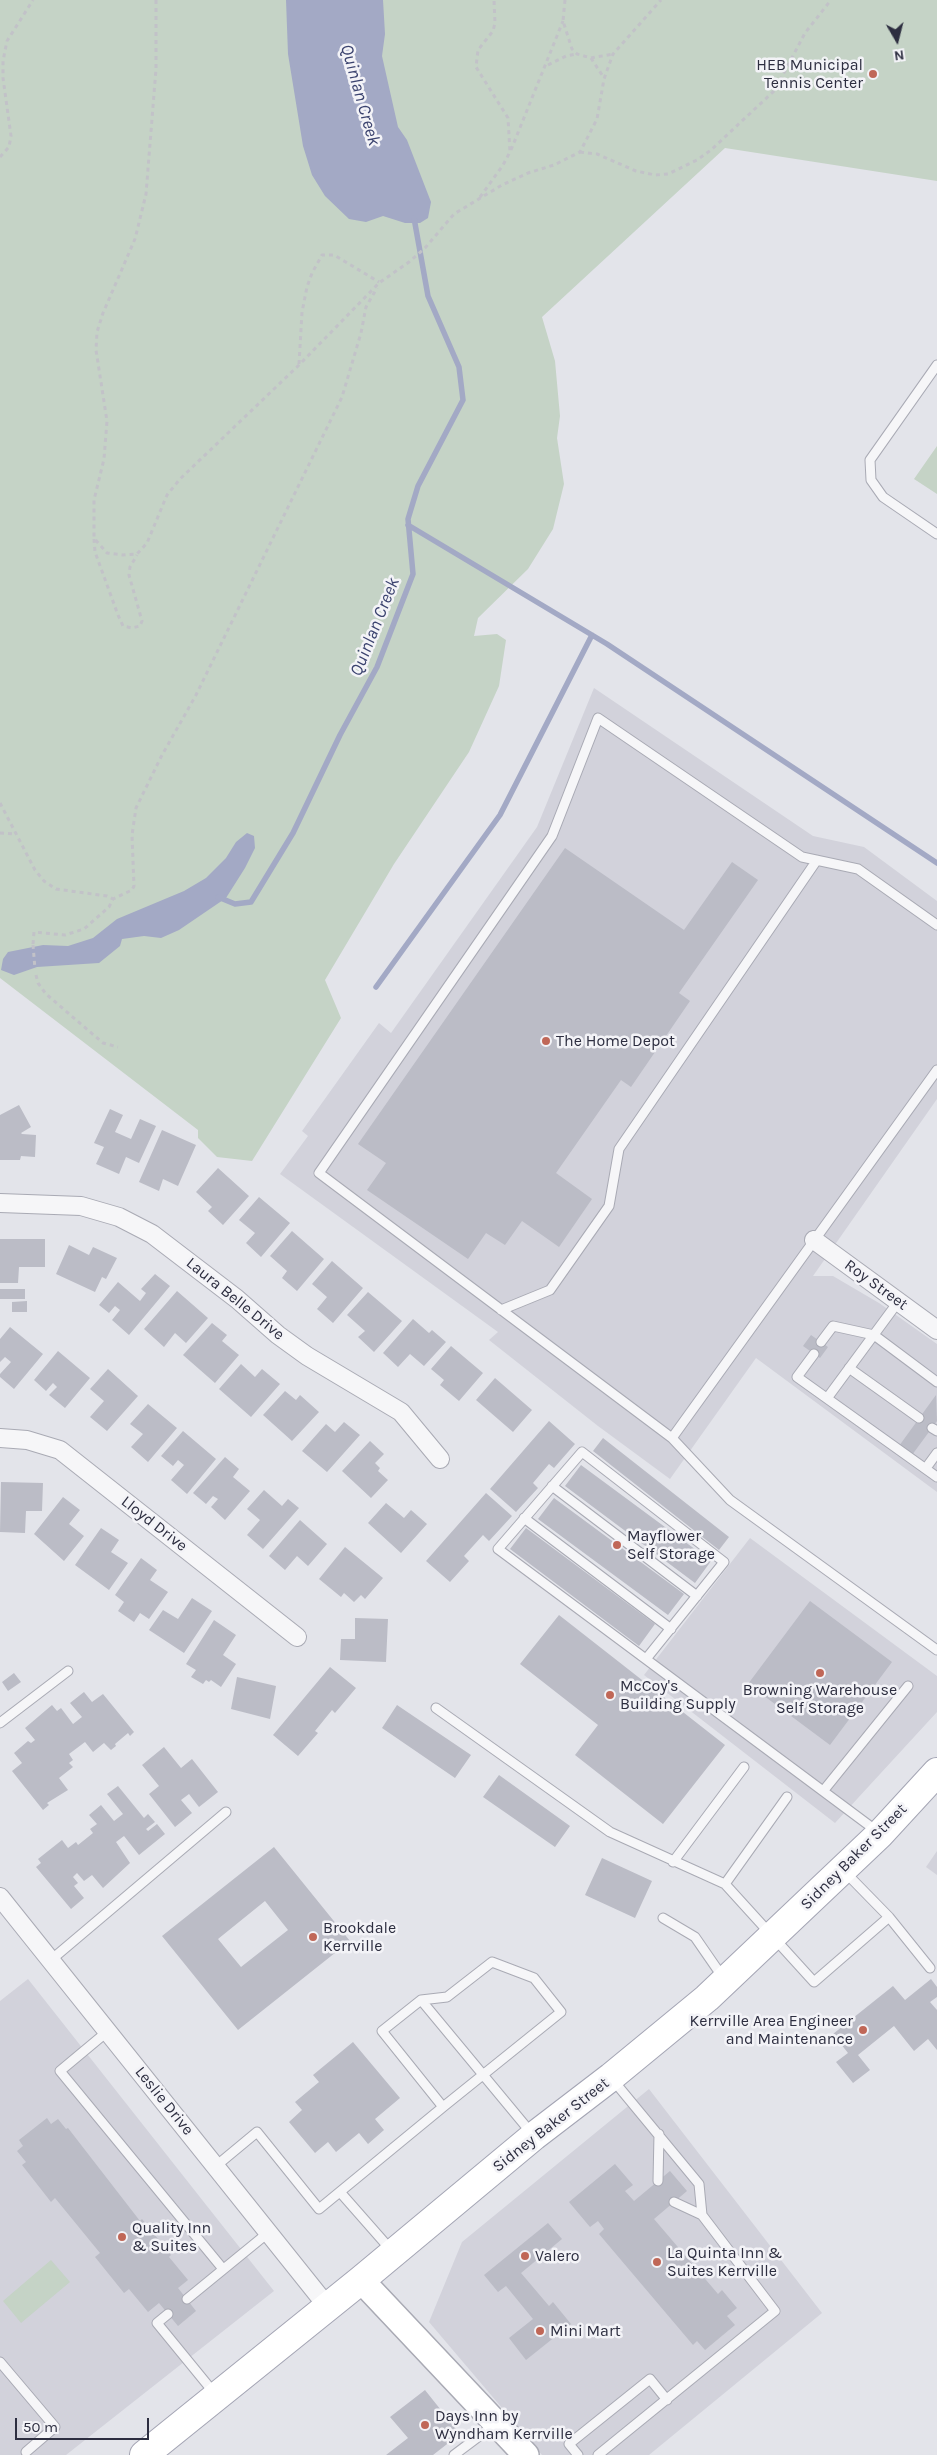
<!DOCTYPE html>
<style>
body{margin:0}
#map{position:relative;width:937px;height:2455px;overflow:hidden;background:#e3e4ea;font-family:Karla,sans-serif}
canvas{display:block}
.north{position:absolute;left:872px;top:15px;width:50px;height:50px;-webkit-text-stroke:4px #f3f3f7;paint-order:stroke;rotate:172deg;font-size:14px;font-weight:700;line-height:20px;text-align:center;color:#2d2e40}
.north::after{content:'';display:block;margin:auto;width:18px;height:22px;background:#2d2e40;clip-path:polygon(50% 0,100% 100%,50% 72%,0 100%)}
.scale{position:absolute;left:15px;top:2418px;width:134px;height:22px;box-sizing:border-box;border:2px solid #2d2e40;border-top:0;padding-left:6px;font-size:15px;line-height:18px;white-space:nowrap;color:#2d2e40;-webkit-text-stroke:4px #f3f3f7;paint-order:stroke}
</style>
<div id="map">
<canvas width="937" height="2455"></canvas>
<div class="north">N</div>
<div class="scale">50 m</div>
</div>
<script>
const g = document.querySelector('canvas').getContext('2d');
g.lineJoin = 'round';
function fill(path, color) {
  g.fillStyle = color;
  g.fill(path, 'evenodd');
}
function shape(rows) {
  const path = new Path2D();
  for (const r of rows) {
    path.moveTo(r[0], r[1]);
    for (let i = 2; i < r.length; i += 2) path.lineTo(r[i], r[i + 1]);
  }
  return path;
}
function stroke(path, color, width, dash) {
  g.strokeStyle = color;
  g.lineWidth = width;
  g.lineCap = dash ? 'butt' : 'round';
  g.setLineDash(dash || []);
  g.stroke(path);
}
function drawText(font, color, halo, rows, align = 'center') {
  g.font = font + ' Karla,sans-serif';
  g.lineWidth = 5;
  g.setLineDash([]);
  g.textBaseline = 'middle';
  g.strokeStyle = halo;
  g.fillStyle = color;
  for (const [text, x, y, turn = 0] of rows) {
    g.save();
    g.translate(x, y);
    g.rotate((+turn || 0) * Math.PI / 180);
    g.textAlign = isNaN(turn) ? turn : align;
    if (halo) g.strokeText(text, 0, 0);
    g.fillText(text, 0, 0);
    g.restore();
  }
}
fill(shape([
 [594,688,813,836,864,847,937,901,937,1099,813,1276,833,1276,879,1303,937,1344,937,1492,756,1358,670,1479,598,1426,489,1340,498,1332,280,1174,308,1136,302,1131,379,1023,391,1033,537,827],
 [750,1538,937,1676,937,1712,835,1823,644,1675],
 [937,1851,937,1875,926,1867],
 [28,1979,274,2291,66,2455,0,2455,0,2001],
 [649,2089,822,2313,649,2455,542,2455,429,2322,462,2242]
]), '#d2d2db');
fill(shape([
 [0,0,937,0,937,181,725,148,542,317,555,361,560,416,557,438,564,484,553,529,528,569,478,618,474,636,497,634,506,640,499,686,469,752,394,864,325,980,341,1018,252,1161,217,1157,198,1138,198,1130,0,978],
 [937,446,937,494,914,479],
 [51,2260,70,2282,21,2323,3,2301]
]), '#c5d3c6');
fill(shape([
 [286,0,383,0,385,34,382,56,398,127,407,140,431,202,428,218,420,223,405,223,383,216,366,222,349,219,325,196,312,175,303,146,288,54],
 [247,833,254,836,255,848,245,868,226,898,179,930,161,938,144,936,122,939,120,946,99,963,37,967,14,975,1,970,3,959,8,952,43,945,68,946,93,938,117,919,184,891,206,878,226,858,236,842]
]), '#a3a9c5');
stroke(shape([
 [408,525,607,644,937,863],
 [218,897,235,904,251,902,293,833,340,735,377,667,413,574,408,519,418,486,463,400,459,367,428,296,414,218],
 [376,987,500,815,592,635]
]), '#a3a9c5', 5.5);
fill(shape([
 [565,848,684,930,732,862,758,880,679,993,690,1001,631,1087,621,1080,556,1173,592,1199,559,1247,522,1221,505,1245,486,1233,468,1259,367,1190,386,1163,358,1144],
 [19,1105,31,1127,21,1133,22,1134,36,1135,35,1157,21,1156,20,1160,0,1160,0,1115],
 [110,1109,123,1115,115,1132,131,1139,140,1119,156,1126,139,1163,126,1157,119,1174,96,1164,104,1147,94,1143],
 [162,1130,196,1145,178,1186,163,1179,159,1191,139,1182],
 [218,1168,249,1196,223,1225,208,1211,212,1207,196,1192],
 [259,1197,290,1223,261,1257,246,1243,255,1233,239,1220],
 [292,1231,324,1259,297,1291,282,1278,287,1271,270,1256],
 [0,1239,45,1239,45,1267,19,1267,18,1283,0,1283],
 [69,1245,89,1255,93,1247,117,1258,106,1279,102,1277,95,1292,56,1274],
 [332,1261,363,1288,333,1323,317,1309,327,1297,312,1284],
 [155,1274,170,1286,129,1335,112,1320,120,1310,115,1306,109,1313,99,1305,118,1282,140,1301,146,1293,141,1289],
 [0,1289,25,1289,25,1299,0,1299],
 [177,1291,208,1318,186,1343,175,1333,164,1347,144,1329],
 [368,1292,402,1321,374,1352,358,1337,365,1331,347,1315],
 [27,1301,27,1312,12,1312,12,1302],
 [413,1319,429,1333,432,1330,446,1342,424,1366,410,1354,398,1367,383,1353],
 [212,1323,227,1335,222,1341,239,1355,215,1383,183,1355],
 [10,1327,43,1354,14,1389,0,1377,0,1374,11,1362,5,1357,0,1362,0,1339],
 [811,1335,828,1347,820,1358,803,1346],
 [451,1346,483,1373,459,1401,440,1385,444,1380,431,1369],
 [58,1351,90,1378,65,1408,49,1395,57,1387,53,1383,46,1391,34,1380],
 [241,1364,255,1377,262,1369,280,1384,251,1417,219,1389],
 [108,1369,138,1396,107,1431,90,1417,104,1401,90,1389],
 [495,1378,532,1410,513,1432,476,1400],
 [285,1391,296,1400,300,1395,319,1412,292,1441,263,1415],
 [936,1395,937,1421,912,1455,899,1446],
 [148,1404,177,1428,148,1462,131,1447,143,1434,130,1424],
 [549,1421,575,1444,554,1468,549,1464,533,1483,538,1488,516,1512,490,1489],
 [344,1422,360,1435,327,1472,302,1451,326,1424,335,1432],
 [183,1431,216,1459,187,1494,171,1480,184,1465,178,1460,173,1466,161,1456],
 [603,1438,729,1537,719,1550,593,1451],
 [370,1441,384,1454,375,1463,380,1468,378,1471,388,1480,371,1498,342,1471],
 [225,1457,239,1469,233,1477,250,1491,225,1520,211,1507,218,1499,213,1496,206,1504,193,1493],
 [581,1465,711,1561,695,1583,565,1486],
 [1,1482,43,1483,42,1511,26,1511,25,1533,0,1532],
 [264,1490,282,1506,288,1499,299,1508,263,1549,247,1535,260,1520,247,1509],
 [486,1493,512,1516,489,1541,483,1535,464,1556,469,1561,450,1582,426,1561],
 [63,1497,80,1510,69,1524,84,1536,64,1561,34,1534],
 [554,1498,684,1594,668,1615,538,1519],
 [386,1503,404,1518,411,1510,427,1524,401,1553,368,1523],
 [300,1520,327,1544,308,1566,297,1556,285,1570,269,1556],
 [101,1528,119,1540,111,1552,128,1563,109,1590,75,1565],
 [526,1528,655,1624,639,1646,510,1549],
 [345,1547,383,1578,365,1599,361,1595,354,1602,344,1593,341,1597,319,1579],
 [141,1558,157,1570,150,1580,168,1592,149,1619,140,1613,134,1622,118,1611,124,1602,115,1595],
 [192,1598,212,1611,184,1653,149,1630,163,1610,178,1619],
 [810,1601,892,1662,830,1745,748,1684],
 [559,1615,725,1745,663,1824,575,1755,598,1725,520,1664],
 [355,1618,388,1619,386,1662,340,1660,341,1639,355,1639],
 [214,1620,236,1635,223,1655,236,1664,221,1687,211,1680,209,1682,206,1680,203,1684,191,1677,196,1670,186,1664],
 [330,1667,356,1688,335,1713,332,1710,315,1731,318,1733,298,1756,273,1735],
 [14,1673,21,1682,8,1691,2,1682],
 [237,1677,276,1686,270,1719,231,1709],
 [84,1692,92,1702,103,1694,134,1732,130,1736,128,1733,115,1744,116,1746,111,1750,104,1743,93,1752,85,1742,69,1754,73,1760,69,1763,73,1767,59,1778,68,1790,47,1803,49,1805,43,1810,12,1771,22,1763,14,1753,28,1741,31,1743,35,1740,25,1728,52,1705,57,1711,61,1708,73,1724,82,1717,70,1703],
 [397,1705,471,1755,455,1778,382,1728],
 [164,1747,181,1768,192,1759,218,1792,199,1807,189,1794,181,1800,192,1813,175,1827,149,1794,159,1786,142,1765],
 [499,1775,570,1826,555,1847,483,1797],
 [118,1786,144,1818,148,1814,155,1822,146,1829,148,1831,157,1824,165,1834,139,1855,124,1836,116,1842,130,1863,103,1888,92,1875,84,1881,77,1873,73,1877,78,1883,74,1886,84,1898,71,1909,36,1867,41,1863,38,1859,62,1840,68,1848,76,1842,78,1845,93,1833,90,1829,97,1824,89,1815,101,1805,114,1821,123,1814,107,1794],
 [274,1847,350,1941,238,2030,162,1936],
 [265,1901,288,1930,241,1967,218,1939],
 [602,1858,652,1881,635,1918,585,1895],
 [931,1979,937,1987,937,1997,930,2002,937,2010,937,2050,928,2039,914,2051,894,2026,858,2055,870,2070,853,2083,836,2062,848,2053,833,2034,893,1986,905,2000],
 [353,2042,400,2098,375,2119,384,2130,368,2144,359,2133,336,2152,328,2142,315,2153,289,2122,302,2110,295,2102,319,2082,313,2075],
 [47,2118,51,2124,58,2119,66,2129,68,2128,140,2221,142,2219,171,2255,169,2257,188,2280,178,2288,196,2311,178,2326,159,2303,148,2312,129,2289,124,2293,95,2257,100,2253,55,2198,51,2202,22,2165,26,2162,17,2151,23,2146,19,2140],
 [615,2164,633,2185,625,2191,634,2201,670,2171,687,2191,654,2219,718,2294,722,2290,737,2308,727,2316,735,2325,705,2350,697,2341,693,2345,599,2234,604,2229,598,2221,590,2227,569,2202],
 [548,2223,562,2239,521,2273,549,2306,553,2302,571,2324,526,2360,509,2338,533,2319,506,2286,498,2292,484,2275],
 [425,2390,460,2434,433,2455,386,2455,408,2438,390,2417]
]), '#bbbcc6');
const lane = shape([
 [937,365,870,460,871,480,883,497,937,534],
 [937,925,858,869,802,857,598,718,552,836,319,1173,672,1438,937,1070],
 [501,1310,550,1290,609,1206,619,1149,817,860],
 [821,1342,833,1326,874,1335,937,1382],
 [814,1354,797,1377,937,1477],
 [849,1368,919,1418],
 [828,1397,898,1302],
 [932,1428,937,1431],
 [672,1438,730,1500,937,1650],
 [926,1468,937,1453],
 [552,1486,697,1596],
 [524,1518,671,1629],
 [646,1659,724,1562,582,1452,498,1549,878,1832],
 [436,1708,610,1832,725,1884,814,1982,889,1917,930,1968],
 [0,1723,68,1671],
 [824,1790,908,1686],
 [673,1862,744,1767],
 [844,1871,889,1917],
 [725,1884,787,1797],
 [663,1918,695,1937,724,1979],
 [51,1960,226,1812],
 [492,1962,534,1978,561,2012,443,2107,382,2031,421,2000,447,1997,492,1962],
 [421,2000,533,2135],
 [108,2031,60,2071,223,2269],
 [216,2166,257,2132,319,2209,443,2107],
 [658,2181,659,2134],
 [340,2192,391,2250],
 [674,2202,702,2215],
 [187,2299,269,2232],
 [168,2314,157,2323,215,2394],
 [0,2362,55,2427,26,2452],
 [454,2455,494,2425],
 [578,2455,569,2444,650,2379,667,2400],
 [598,2455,775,2311,702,2215,699,2184,613,2080]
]);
const street = shape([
 [0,1203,81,1206,119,1217,152,1234,237,1299,278,1335,307,1356,401,1412,440,1459],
 [814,1240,937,1330],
 [0,1438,27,1440,60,1450,297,1637],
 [0,1897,327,2306]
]);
const secondary = shape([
 [361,2280,526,2455]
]);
const primary = shape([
 [144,2455,361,2280,534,2136,611,2077,707,1998,880,1834,937,1772]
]);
stroke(lane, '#a9aab4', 11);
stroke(street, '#a9aab4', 20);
stroke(secondary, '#a9aab4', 28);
stroke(primary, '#a4a5b4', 30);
stroke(shape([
 [156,0,156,69,146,194,135,239,103,313,97,332,96,350,107,421,104,459,94,500,94,538,107,553,123,555,137,554,147,543,167,495,180,479,299,365,379,283,409,262,425,248,454,214,502,185,528,173,554,165,580,152,597,119,604,79,613,54,661,0],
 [565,0,563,21,572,49,577,54,591,58,613,54],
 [591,58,604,78],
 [548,65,566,56,577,54],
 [511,150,563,21],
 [580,152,597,154,636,171,655,175,668,174,697,160,711,150,775,90,805,33,831,0],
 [0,157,9,147,11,136,3,78,3,61,7,41,33,0],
 [480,197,503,165,510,152,508,118,476,67,478,50,493,31,495,23,494,0],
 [299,364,302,312,307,287,312,273,322,255,334,255,379,282],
 [94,539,95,552,118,615,123,626,132,628,140,626,142,621,129,575,130,567,137,555],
 [0,803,35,870,44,881,56,889,107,896,113,899],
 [0,833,15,834],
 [33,944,34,932,65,935,84,929,109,907,113,899,132,890,134,886,132,835,136,808,161,757,196,695,342,397,361,333,366,307,377,288],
 [33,945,35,969],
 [36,975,38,983,46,994,103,1043,118,1047]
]), '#c2c2c8', 3, [4, 4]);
stroke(lane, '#f6f6f8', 9);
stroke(street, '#f6f6f8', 18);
stroke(secondary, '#fff', 25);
stroke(primary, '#fff', 28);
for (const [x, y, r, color] of [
 [873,74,5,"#c06757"],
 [546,1041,5,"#c06757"],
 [617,1545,5,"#c06757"],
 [820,1673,5,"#c06757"],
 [610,1695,5,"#c06757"],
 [313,1937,5,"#c06757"],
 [863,2030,5,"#c06757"],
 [122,2237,5,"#c06757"],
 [525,2256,5,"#c06757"],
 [657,2262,5,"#c06757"],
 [540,2331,5,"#c06757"],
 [425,2425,5,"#c06757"]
]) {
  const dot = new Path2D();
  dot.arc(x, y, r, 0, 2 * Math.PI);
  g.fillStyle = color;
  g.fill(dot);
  stroke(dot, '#f3f3f7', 2);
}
drawText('16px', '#2d2e40', '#f3f3f7', [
 ["HEB Municipal",863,65,"right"],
 ["Tennis Center",863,83,"right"],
 ["The Home Depot",556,1041],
 ["Mayflower",627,1536],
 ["Self Storage",627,1554],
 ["McCoy's",620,1686],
 ["Building Supply",620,1704],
 ["Browning Warehouse",820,1690,"center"],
 ["Self Storage",820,1708,"center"],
 ["Brookdale",323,1928],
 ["Kerrville",323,1946],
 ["Kerrville Area Engineer",853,2021,"right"],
 ["and Maintenance",853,2039,"right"],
 ["Quality Inn",132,2228],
 ["& Suites",132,2246],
 ["La Quinta Inn &",667,2253],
 ["Suites Kerrville",667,2271],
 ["Valero",535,2256],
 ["Mini Mart",550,2331],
 ["Days Inn by",435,2416],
 ["Wyndham Kerrville",435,2434]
], 'left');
drawText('16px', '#2d2e40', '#f3f3f7', [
 ["Roy Street",876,1285,36],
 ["Laura Belle Drive",235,1299,39],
 ["Lloyd Drive",154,1524,38],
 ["Sidney Baker Street",854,1857,-45],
 ["Leslie Drive",164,2101,51],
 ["Sidney Baker Street",551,2125,-38]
]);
drawText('italic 18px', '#3b436f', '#f3f3f7', [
 ["Quinlan Creek",360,95,74],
 ["Quinlan Creek",375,627,-68]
]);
</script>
